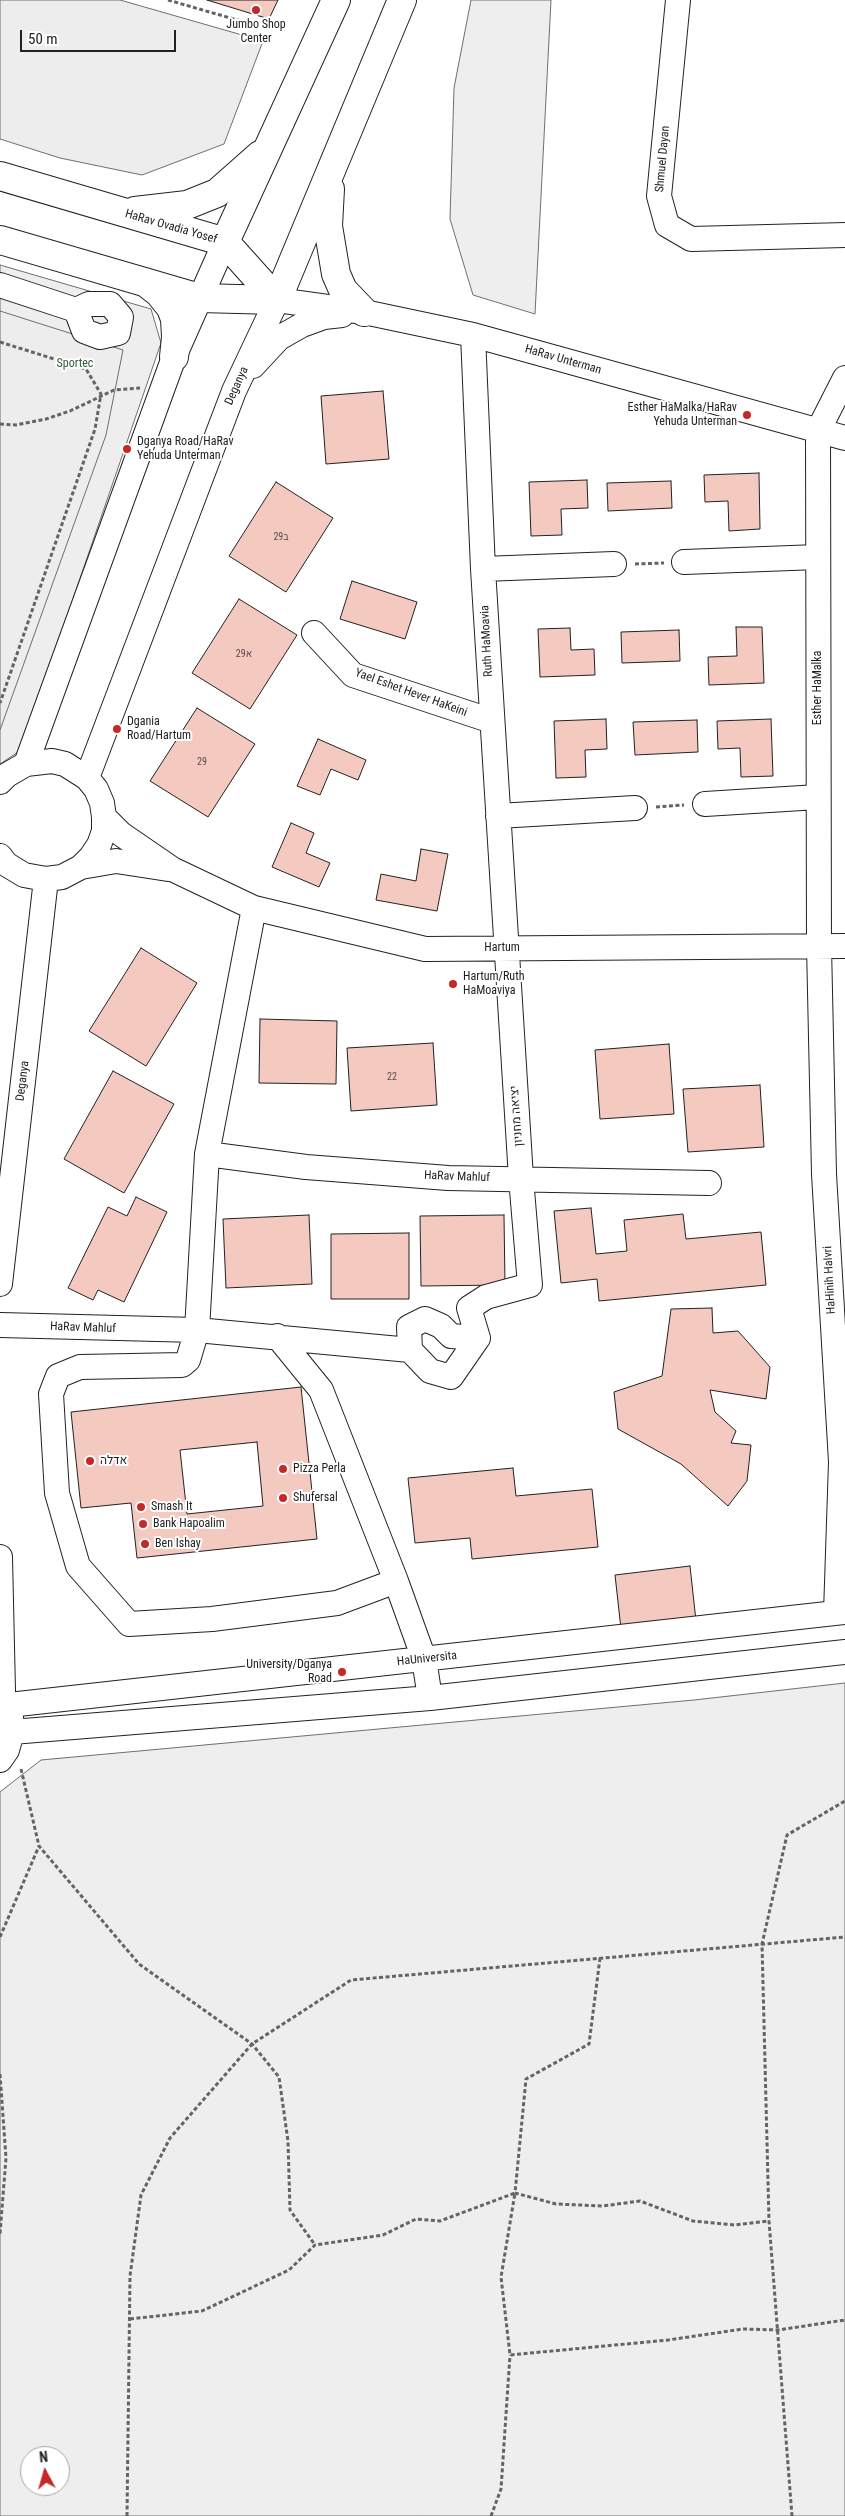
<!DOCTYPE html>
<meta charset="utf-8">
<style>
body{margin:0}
#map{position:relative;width:845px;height:2516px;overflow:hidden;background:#fff;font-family:"Roboto Condensed",sans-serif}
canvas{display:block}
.north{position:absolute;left:20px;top:2446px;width:50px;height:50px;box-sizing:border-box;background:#fff;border:1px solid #a7a7a7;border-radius:50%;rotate:354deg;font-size:14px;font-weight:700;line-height:20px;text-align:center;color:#222}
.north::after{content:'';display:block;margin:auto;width:18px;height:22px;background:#c62828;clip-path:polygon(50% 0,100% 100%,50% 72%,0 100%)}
.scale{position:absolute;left:20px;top:30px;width:156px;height:22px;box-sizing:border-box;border:2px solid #222;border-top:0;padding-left:6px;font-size:15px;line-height:18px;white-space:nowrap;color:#222;-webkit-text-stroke:4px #fff;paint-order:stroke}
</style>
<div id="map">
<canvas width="845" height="2516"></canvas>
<div class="north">N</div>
<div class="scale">50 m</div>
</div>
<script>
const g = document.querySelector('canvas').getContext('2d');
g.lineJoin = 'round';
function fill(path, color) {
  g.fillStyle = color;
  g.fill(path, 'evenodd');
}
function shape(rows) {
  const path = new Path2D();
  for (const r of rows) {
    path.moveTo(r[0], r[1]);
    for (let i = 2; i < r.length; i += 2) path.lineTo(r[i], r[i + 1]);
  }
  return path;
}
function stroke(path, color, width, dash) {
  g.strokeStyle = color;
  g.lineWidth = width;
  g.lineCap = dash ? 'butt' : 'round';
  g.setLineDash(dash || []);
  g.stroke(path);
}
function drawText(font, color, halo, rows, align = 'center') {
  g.font = font + ' "Roboto Condensed",Heebo,sans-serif';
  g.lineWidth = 4;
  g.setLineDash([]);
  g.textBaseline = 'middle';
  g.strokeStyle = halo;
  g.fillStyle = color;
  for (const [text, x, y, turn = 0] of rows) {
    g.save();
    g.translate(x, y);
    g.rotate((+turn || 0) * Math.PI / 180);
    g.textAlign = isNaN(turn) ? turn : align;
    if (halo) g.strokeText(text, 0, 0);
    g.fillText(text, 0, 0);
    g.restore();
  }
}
const green = shape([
 [471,0,551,0,535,314,473,295,450,219,454,88,471,0],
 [0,265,151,309,161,343,21,750,0,764,0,265],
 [845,1683,845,2516,0,2516,0,1792,41,1760,694,1700,845,1683],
 [30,2456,60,2456,60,2486,30,2486,30,2456]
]);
fill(green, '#eee');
stroke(green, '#6f6f6f', 1);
const parking = shape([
 [0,0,120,0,263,41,224,144,142,175,60,158,0,139,0,0],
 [0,311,123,350,106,435,0,730,0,311]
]);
fill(parking, '#ededed');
stroke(parking, '#6f6f6f', 1);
const building = shape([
 [207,0,278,0,269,19,207,0],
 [383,391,389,459,326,464,321,396,383,391],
 [759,473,760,529,729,531,728,501,705,502,704,475,759,473],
 [587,480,588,508,561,509,562,535,531,536,529,482,587,480],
 [671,481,672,508,608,511,607,483,671,481],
 [276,482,333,518,286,592,229,556,276,482],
 [352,581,417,602,405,639,340,619,352,581],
 [239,599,297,635,250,709,192,673,239,599],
 [736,627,762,627,764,683,709,685,708,657,737,656,736,627],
 [570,628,571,650,594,649,595,675,540,677,538,629,570,628],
 [679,630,680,661,622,663,621,632,679,630],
 [197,708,255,744,208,817,150,781,197,708],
 [606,719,607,749,585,750,586,777,556,778,554,721,606,719],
 [771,719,773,776,741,777,740,748,718,749,717,721,771,719],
 [697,720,698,752,635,755,633,722,697,720],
 [318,739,366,760,358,780,331,769,320,795,297,786,318,739],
 [291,823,314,833,306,853,330,863,319,887,272,867,291,823],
 [421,849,448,854,437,911,376,900,381,874,416,881,421,849],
 [141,948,197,983,146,1066,89,1031,141,948],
 [260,1019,337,1021,336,1084,259,1083,260,1019],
 [433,1043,437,1105,351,1111,347,1048,433,1043],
 [669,1044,674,1114,600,1119,595,1050,669,1044],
 [113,1071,174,1104,124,1193,64,1159,113,1071],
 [760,1085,764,1147,688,1152,683,1089,760,1085],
 [136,1197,167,1212,124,1302,98,1290,93,1300,68,1288,108,1207,127,1216,136,1197],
 [591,1208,596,1254,627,1251,624,1220,683,1214,686,1239,761,1232,766,1285,599,1301,597,1279,561,1283,554,1211,591,1208],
 [309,1215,312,1284,226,1288,223,1219,309,1215],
 [504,1215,505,1285,421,1286,420,1216,504,1215],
 [409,1233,409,1299,331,1299,331,1234,409,1233],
 [712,1308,713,1333,738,1331,770,1367,766,1399,710,1390,715,1412,736,1431,731,1443,751,1445,747,1481,728,1506,681,1464,618,1429,614,1392,662,1376,671,1309,712,1308],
 [301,1387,317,1539,137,1558,131,1503,81,1508,71,1412,301,1387],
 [257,1442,263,1506,187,1514,180,1450,257,1442],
 [513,1468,516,1496,592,1489,598,1547,472,1559,470,1538,415,1543,408,1478,513,1468],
 [690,1566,696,1621,621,1629,615,1575,690,1566]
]);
fill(building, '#f3c9c0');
stroke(building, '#222', 1);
const minor = shape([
 [678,0,659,196,667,225,691,239,845,235],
 [0,285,76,310,89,304,110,304,121,317,118,333,100,337,84,331,76,310],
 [473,335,483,569,521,1178,530,1285,486,1297,469,1308,478,1338,451,1377,430,1371,410,1350,409,1327,425,1319,441,1326,451,1336,478,1338],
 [253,366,279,338,302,325,324,317,342,315],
 [684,562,818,557],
 [483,569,614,564],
 [314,633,353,675,492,721],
 [26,764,174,357,225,242],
 [87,778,234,391,277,300,364,312,473,335,845,438],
 [0,782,7,775,26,764,52,761,65,764,87,778,96,789,102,803,104,817,104,831,99,845,91,857,81,867,62,877,46,879,24,875,6,864,0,856],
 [705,804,818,797],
 [498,816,635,808],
 [104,817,121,834,172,869,254,908,425,949,845,946],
 [81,867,116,861,168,869],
 [254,908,207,1154,197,1330,188,1360,182,1365,80,1367,58,1376,51,1394,57,1493,78,1566,129,1624,212,1619,337,1603,396,1581],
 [207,1154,306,1167,448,1178,709,1183],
 [0,1284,46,879],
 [0,1325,197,1330,410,1350],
 [277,1336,321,1390,396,1581,424,1659,430,1698],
 [0,1557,3,1691],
 [836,1613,841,1462,824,1174,819,946,818,431,845,378],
 [9,1705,845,1612],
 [12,1732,430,1698,845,1652],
 [0,1760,7,1750,12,1732,11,1717]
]);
const major = shape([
 [0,176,225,242,277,300],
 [330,189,328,226,336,274,343,290,364,312],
 [135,211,187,205,217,193,260,155],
 [0,240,199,298,277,300],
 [225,242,336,0],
 [145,282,159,293,171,308,175,319,176,337,174,357],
 [277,300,402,0]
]);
stroke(minor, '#222', 26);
stroke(major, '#222', 30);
stroke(shape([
 [168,0,258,26],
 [0,342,86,369,101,394,95,429,0,703],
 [0,424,16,425,46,419,70,411,114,390,140,388],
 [635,564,664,563],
 [656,807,684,805],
 [21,1769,39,1846,139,1964,252,2044,279,2077,288,2141,290,2210,315,2245],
 [0,1937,39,1846],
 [600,1958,589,2044,526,2079,515,2193,556,2204,603,2206,640,2201,693,2221,735,2225,769,2221],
 [0,2074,6,2158,0,2234],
 [130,2319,202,2311,289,2270,315,2245,383,2235,416,2219,440,2221,515,2193,501,2277,510,2355,668,2340,743,2329,778,2330,845,2320],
 [127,2516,130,2276,141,2195,170,2138,252,2044,351,1980,845,1937],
 [491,2516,501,2489,510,2355],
 [792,2516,769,2221,762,1944,787,1835,845,1801]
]), '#646464', 3, [4, 2.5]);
stroke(minor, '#fff', 24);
stroke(major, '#fff', 28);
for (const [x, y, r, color] of [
 [256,10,5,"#c62828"],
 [747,415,5,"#c62828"],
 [127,449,5,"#c62828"],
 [117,729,5,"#c62828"],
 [453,984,5,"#c62828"],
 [90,1461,5,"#c62828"],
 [283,1469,5,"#c62828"],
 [283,1498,5,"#c62828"],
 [141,1507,5,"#c62828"],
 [143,1524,5,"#c62828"],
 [145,1544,5,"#c62828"],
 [342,1672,5,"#c62828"]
]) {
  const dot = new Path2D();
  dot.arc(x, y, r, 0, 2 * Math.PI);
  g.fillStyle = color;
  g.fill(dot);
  stroke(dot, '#fff', 2);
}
drawText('10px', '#564c4a', null, [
 ["29ב",281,537],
 ["29א",244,654],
 ["29",202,762],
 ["22",392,1077]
]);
drawText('12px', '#222', '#fff', [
 ["Jumbo Shop",256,25,"center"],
 ["Center",256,39,"center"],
 ["Esther HaMalka/HaRav",737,408,"right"],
 ["Yehuda Unterman",737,422,"right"],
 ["Dganya Road/HaRav",137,442],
 ["Yehuda Unterman",137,456],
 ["Dgania",127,722],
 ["Road/Hartum",127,736],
 ["Hartum/Ruth",463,977],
 ["HaMoaviya",463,991],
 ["אדלה",100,1461],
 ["Pizza Perla",293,1469],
 ["Shufersal",293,1498],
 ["Smash It",151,1507],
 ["Bank Hapoalim",153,1524],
 ["Ben Ishay",155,1544],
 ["University/Dganya",332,1665,"right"],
 ["Road",332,1679,"right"]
], 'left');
drawText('12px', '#222', '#fff', [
 ["Shmuel Dayan",663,159,-85],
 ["HaRav Ovadia Yosef",171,227,16],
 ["HaRav Unterman",563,360,16],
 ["Deganya",237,386,-66],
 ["Ruth HaMoavia",487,641,-93],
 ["Esther HaMalka",818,688,-90],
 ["Yael Eshet Hever HaKeini",411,693,20],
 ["Hartum",502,948],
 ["Deganya",23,1081,-83],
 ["יציאה מחניון",517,1116,-94],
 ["HaRav Mahluf",457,1177,2],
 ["HaHinih HaIvri",830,1280,-93],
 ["HaRav Mahluf",83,1328,2],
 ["HaUniversita",427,1659,-6]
]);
drawText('12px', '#2f5e38', '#fff', [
 ["Sportec",75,364]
]);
</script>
